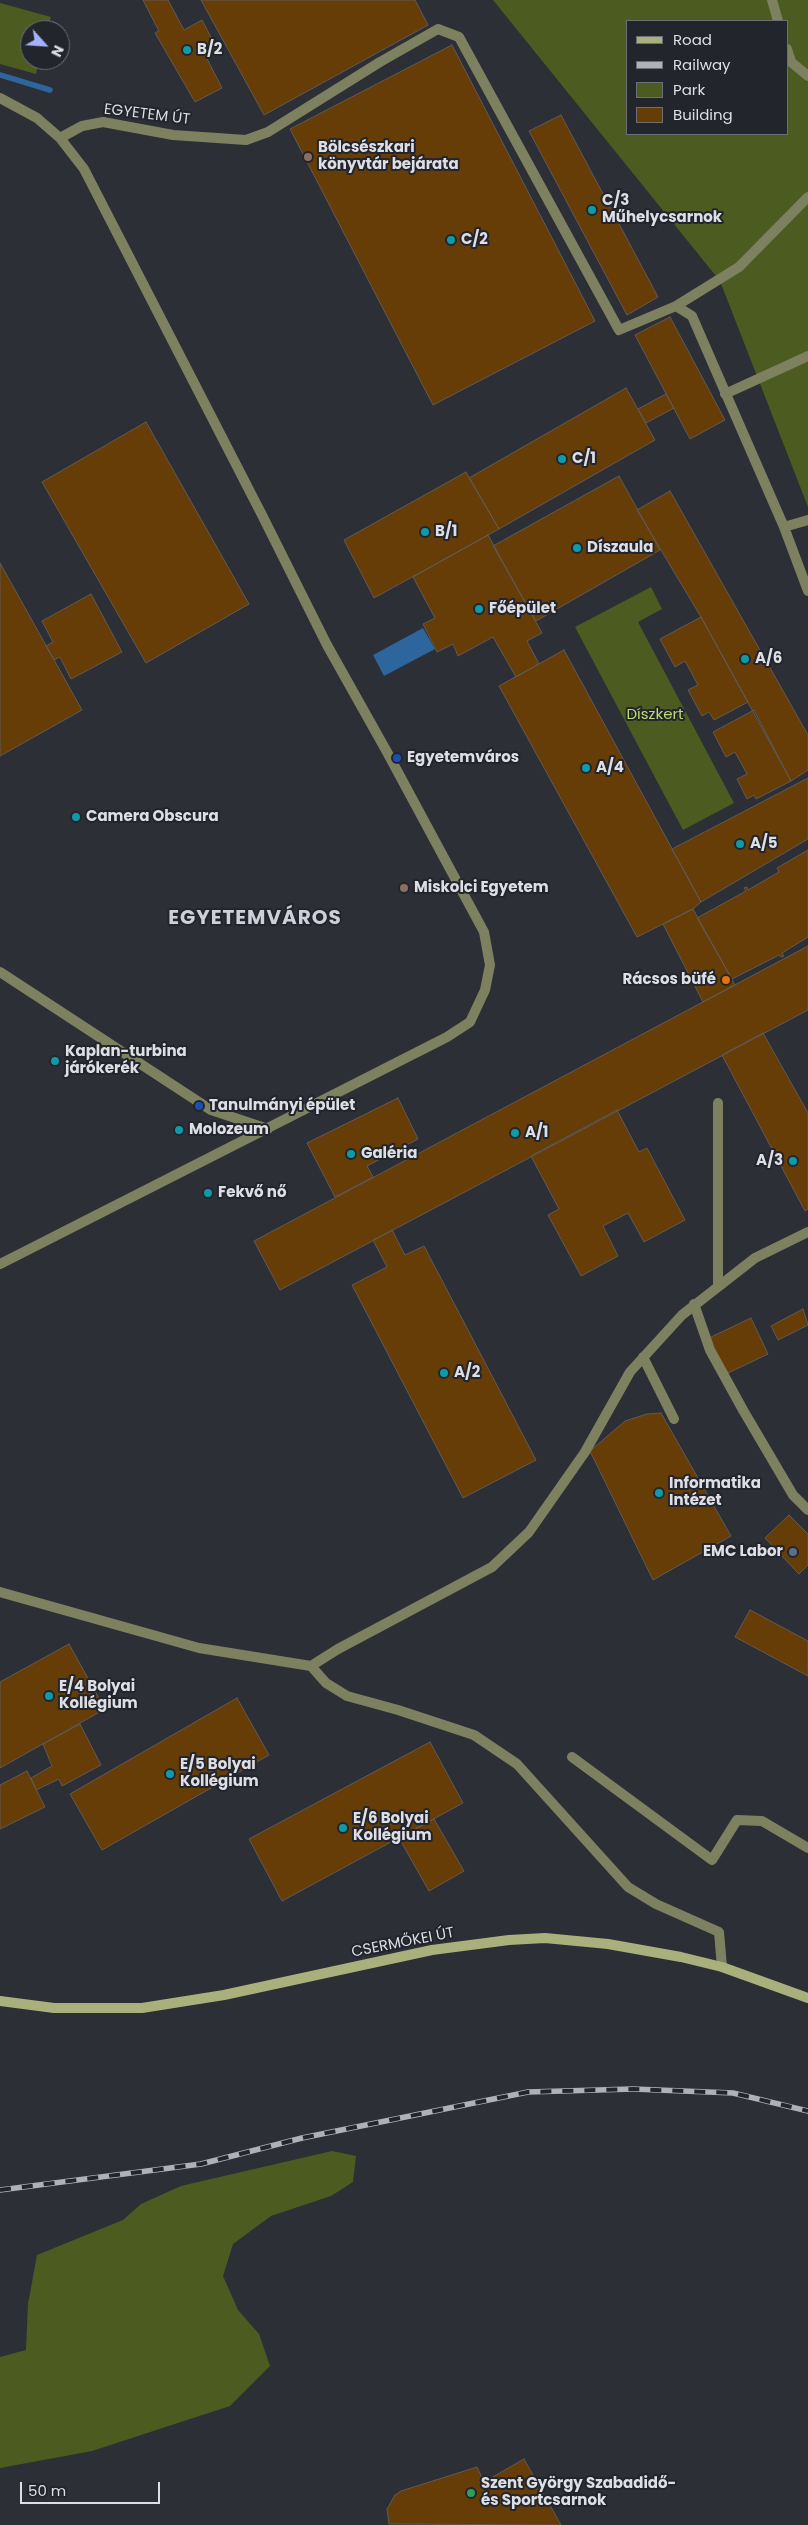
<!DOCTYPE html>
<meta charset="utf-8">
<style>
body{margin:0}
#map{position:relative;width:808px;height:2525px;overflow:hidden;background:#2c2f36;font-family:Poppins,sans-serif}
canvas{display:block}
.legend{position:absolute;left:626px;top:20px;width:162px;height:115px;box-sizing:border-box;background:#22252c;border:1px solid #6d6f76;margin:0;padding:6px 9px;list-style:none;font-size:15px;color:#dedfe4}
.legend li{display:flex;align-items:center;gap:10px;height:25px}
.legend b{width:25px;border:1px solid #6d6f76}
.north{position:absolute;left:20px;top:20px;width:50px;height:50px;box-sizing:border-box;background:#22252c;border:1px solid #6d6f76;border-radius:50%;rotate:116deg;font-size:14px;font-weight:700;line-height:20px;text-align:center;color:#dedfe4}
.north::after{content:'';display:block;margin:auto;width:18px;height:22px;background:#a3b2fd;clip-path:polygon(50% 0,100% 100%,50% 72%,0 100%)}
.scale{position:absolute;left:20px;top:2482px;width:140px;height:22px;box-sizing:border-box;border:2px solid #dedfe4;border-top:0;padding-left:6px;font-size:15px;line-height:18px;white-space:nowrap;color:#dedfe4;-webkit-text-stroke:4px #22252c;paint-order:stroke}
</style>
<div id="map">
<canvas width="808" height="2525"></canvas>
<ul class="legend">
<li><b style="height:6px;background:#aab07b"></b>Road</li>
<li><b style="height:6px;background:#b0b1b7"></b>Railway</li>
<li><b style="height:14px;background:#4c5c21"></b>Park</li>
<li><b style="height:14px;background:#663c07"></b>Building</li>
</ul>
<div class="north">N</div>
<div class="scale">50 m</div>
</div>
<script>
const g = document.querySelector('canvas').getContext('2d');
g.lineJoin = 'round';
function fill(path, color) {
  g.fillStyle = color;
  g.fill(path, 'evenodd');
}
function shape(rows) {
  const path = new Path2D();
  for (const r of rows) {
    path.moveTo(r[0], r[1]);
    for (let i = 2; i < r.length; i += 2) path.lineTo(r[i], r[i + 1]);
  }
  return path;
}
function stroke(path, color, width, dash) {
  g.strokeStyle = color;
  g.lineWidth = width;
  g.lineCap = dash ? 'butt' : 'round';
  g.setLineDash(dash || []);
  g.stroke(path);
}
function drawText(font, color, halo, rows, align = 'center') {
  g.font = font + ' Poppins,sans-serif';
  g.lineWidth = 4;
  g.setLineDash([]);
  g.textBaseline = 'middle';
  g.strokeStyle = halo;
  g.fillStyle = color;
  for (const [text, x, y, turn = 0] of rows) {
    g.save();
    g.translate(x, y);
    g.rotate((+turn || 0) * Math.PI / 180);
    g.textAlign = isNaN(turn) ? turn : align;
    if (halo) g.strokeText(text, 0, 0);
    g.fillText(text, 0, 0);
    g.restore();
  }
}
fill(shape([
 [493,0,808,0,808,507,720,281],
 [627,21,787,21,787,134,627,134],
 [0,3,51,17,47,30,30,30,30,60,39,60,36,74,0,64],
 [651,587,662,609,638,622,734,803,683,830,575,627],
 [332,2151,356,2156,353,2182,331,2196,271,2216,233,2244,223,2276,238,2310,259,2334,270,2366,230,2406,92,2451,0,2468,0,2357,26,2350,28,2304,37,2255,123,2220,141,2204,181,2186]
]), '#4c5c21');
fill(shape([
 [423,628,435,649,384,676,373,655]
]), '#2d659d');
stroke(shape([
 [0,75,50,90]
]), '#2d659d', 5.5);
const building = shape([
 [143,0,168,0,184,30,202,20,216,47,204,53,222,88,195,102,155,33,159,31,143,0],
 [201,0,415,0,428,25,264,115,201,0],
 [452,45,595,321,433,405,290,129,452,45],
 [561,115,658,297,627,315,529,131,561,115],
 [670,317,725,420,690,439,635,335,670,317],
 [626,388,655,440,499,529,469,478,626,388],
 [666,394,674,408,646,423,638,409,666,394],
 [146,422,249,604,146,663,42,482,146,422],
 [466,472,499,529,374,598,344,540,466,472],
 [619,476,660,550,536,621,493,546,619,476],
 [670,491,808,735,808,770,791,781,701,617,637,510,670,491],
 [488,535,542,633,527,641,539,664,516,677,493,637,458,656,453,644,437,652,423,624,435,618,413,577,488,535],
 [0,563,82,710,0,756,0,563],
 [91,594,122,652,71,679,60,657,54,660,46,646,53,642,42,621,91,594],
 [701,617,748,702,714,720,709,712,702,716,688,690,698,685,685,661,675,667,660,639,701,617],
 [564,650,701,902,693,909,637,937,499,686,564,650],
 [754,710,791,781,756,799,754,795,747,799,737,779,747,774,735,752,726,757,713,732,754,710],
 [808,778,808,839,701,902,672,849,808,778],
 [808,850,808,937,782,953,784,956,781,957,779,955,732,979,697,918,746,891,744,888,747,887,748,890,779,872,777,868,808,850],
 [693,909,735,985,703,1002,663,924,693,909],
 [808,946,808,1010,280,1290,254,1241,808,946],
 [763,1033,808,1113,808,1209,805,1211,722,1055,763,1033],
 [398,1098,418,1139,367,1166,373,1177,335,1197,307,1143,398,1098],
 [617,1110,639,1152,647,1148,685,1220,644,1242,628,1213,603,1226,618,1256,581,1276,548,1215,559,1209,531,1156,617,1110],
 [392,1230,405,1255,424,1246,536,1460,463,1498,352,1285,387,1267,373,1240,392,1230],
 [803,1309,808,1325,778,1340,771,1326,803,1309],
 [751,1318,768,1354,726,1374,709,1338,751,1318],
 [661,1413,731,1536,653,1580,590,1451,625,1421,647,1414,661,1413],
 [789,1515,808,1534,808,1565,799,1574,765,1538,789,1515],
 [750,1610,808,1641,808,1676,735,1637,750,1610],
 [69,1644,105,1709,0,1768,0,1682,69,1644],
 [237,1698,269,1755,102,1850,70,1794,237,1698],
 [80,1724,101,1765,62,1786,59,1779,36,1790,31,1778,52,1766,43,1744,80,1724],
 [430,1742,463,1803,282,1901,249,1839,430,1742],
 [27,1771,45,1807,0,1829,0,1785,27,1771],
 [434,1819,464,1871,429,1891,399,1838,434,1819],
 [524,2459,561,2525,389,2524,387,2509,395,2495,401,2491,477,2467,484,2482,524,2459]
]);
fill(building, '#663c07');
stroke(building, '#625b54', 1);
stroke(shape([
 [772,0,778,21],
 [787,49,791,62,808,76],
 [0,98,37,118,60,138,84,169,262,515,327,645,387,752,484,932,490,965,485,990,470,1022,447,1037,0,1264],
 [60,138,82,126,103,122,173,135,246,140,268,132,380,62,438,29,459,37,619,330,676,306,692,316,784,527,808,591],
 [676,306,739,267,808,197],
 [725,394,808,356],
 [784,527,808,520],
 [0,972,211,1110,268,1129],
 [718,1286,718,1103],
 [694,1304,710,1350,743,1410,793,1495,808,1510],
 [643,1357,674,1419],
 [0,1592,199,1648,311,1666,326,1683,347,1696,398,1710,474,1735,517,1764,628,1887,656,1904,719,1932,722,1967],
 [311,1666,338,1649,492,1567,529,1532,585,1452,630,1372,682,1315,755,1258,808,1232],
 [572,1757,712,1860,737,1820,762,1821,808,1848]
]), '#7e8160', 10);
stroke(shape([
 [0,2001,54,2008,142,2008,224,1995,432,1950,509,1940,545,1938,608,1944,681,1957,722,1967,808,1998]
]), '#aab07b', 10);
const rail = shape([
 [0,2190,201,2164,302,2138,528,2092,633,2089,733,2093,808,2111]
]);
stroke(rail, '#b0b1b7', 5.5);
stroke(rail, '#22252c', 4, [11]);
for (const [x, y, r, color] of [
 [187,50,5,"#0f9aa8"],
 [308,157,5,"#8d6e63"],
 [592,210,5,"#0f9aa8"],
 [451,240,5,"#0f9aa8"],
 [562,459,5,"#0f9aa8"],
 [425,532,5,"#0f9aa8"],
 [577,548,5,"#0f9aa8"],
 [479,609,5,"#0f9aa8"],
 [745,659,5,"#0f9aa8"],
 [397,758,5,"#1a4fb4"],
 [586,768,5,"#0f9aa8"],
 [76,817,5,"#0f9aa8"],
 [740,844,5,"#0f9aa8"],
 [404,888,5,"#8d6e63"],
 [726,980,5,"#e8710a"],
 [55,1061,5,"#0f9aa8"],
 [199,1106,5,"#1a4fb4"],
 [179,1130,5,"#0f9aa8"],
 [515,1133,5,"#0f9aa8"],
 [351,1154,5,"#0f9aa8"],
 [793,1161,5,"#0f9aa8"],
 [208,1193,5,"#0f9aa8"],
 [444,1373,5,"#0f9aa8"],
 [659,1493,5,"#0f9aa8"],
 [793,1552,5,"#5c6f8a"],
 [49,1696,5,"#0f9aa8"],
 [170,1774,5,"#0f9aa8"],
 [343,1828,5,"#0f9aa8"],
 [471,2493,5,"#2e9e5b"]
]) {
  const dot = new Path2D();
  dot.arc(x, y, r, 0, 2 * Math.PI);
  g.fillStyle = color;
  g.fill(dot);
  stroke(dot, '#22252c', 2);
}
drawText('bold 15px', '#dedfe4', '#22252c', [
 ["B/2",197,50],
 ["Bölcsészkari",318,148],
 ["könyvtár bejárata",318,165],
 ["C/3",602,201],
 ["Műhelycsarnok",602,218],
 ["C/2",461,240],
 ["C/1",572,459],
 ["B/1",435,532],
 ["Díszaula",587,548],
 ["Főépület",489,609],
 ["A/6",755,659],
 ["Egyetemváros",407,758],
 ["A/4",596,768],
 ["Camera Obscura",86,817],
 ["A/5",750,844],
 ["Miskolci Egyetem",414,888],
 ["Rácsos büfé",716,980,"right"],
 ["Kaplan-turbina",65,1052],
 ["járókerék",65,1069],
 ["Tanulmányi épület",209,1106],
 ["Molozeum",189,1130],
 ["A/1",525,1133],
 ["Galéria",361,1154],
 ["A/3",783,1161,"right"],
 ["Fekvő nő",218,1193],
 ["A/2",454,1373],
 ["Informatika",669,1484],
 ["Intézet",669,1501],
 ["EMC Labor",783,1552,"right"],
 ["E/4 Bolyai",59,1687],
 ["Kollégium",59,1704],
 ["E/5 Bolyai",180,1765],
 ["Kollégium",180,1782],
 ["E/6 Bolyai",353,1819],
 ["Kollégium",353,1836],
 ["Szent György Szabadidő-",481,2484],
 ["és Sportcsarnok",481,2501]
], 'left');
drawText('15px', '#dedfe4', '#22252c', [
 ["EGYETEM ÚT",147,115,7],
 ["CSERMŐKEI ÚT",403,1943,-11]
]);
drawText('15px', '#bddc73', '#22252c', [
 ["Díszkert",655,715]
]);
g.letterSpacing = '1px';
drawText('bold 20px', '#cdd0da', '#22252c', [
 ["EGYETEMVÁROS",255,919]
]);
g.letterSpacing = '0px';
</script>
